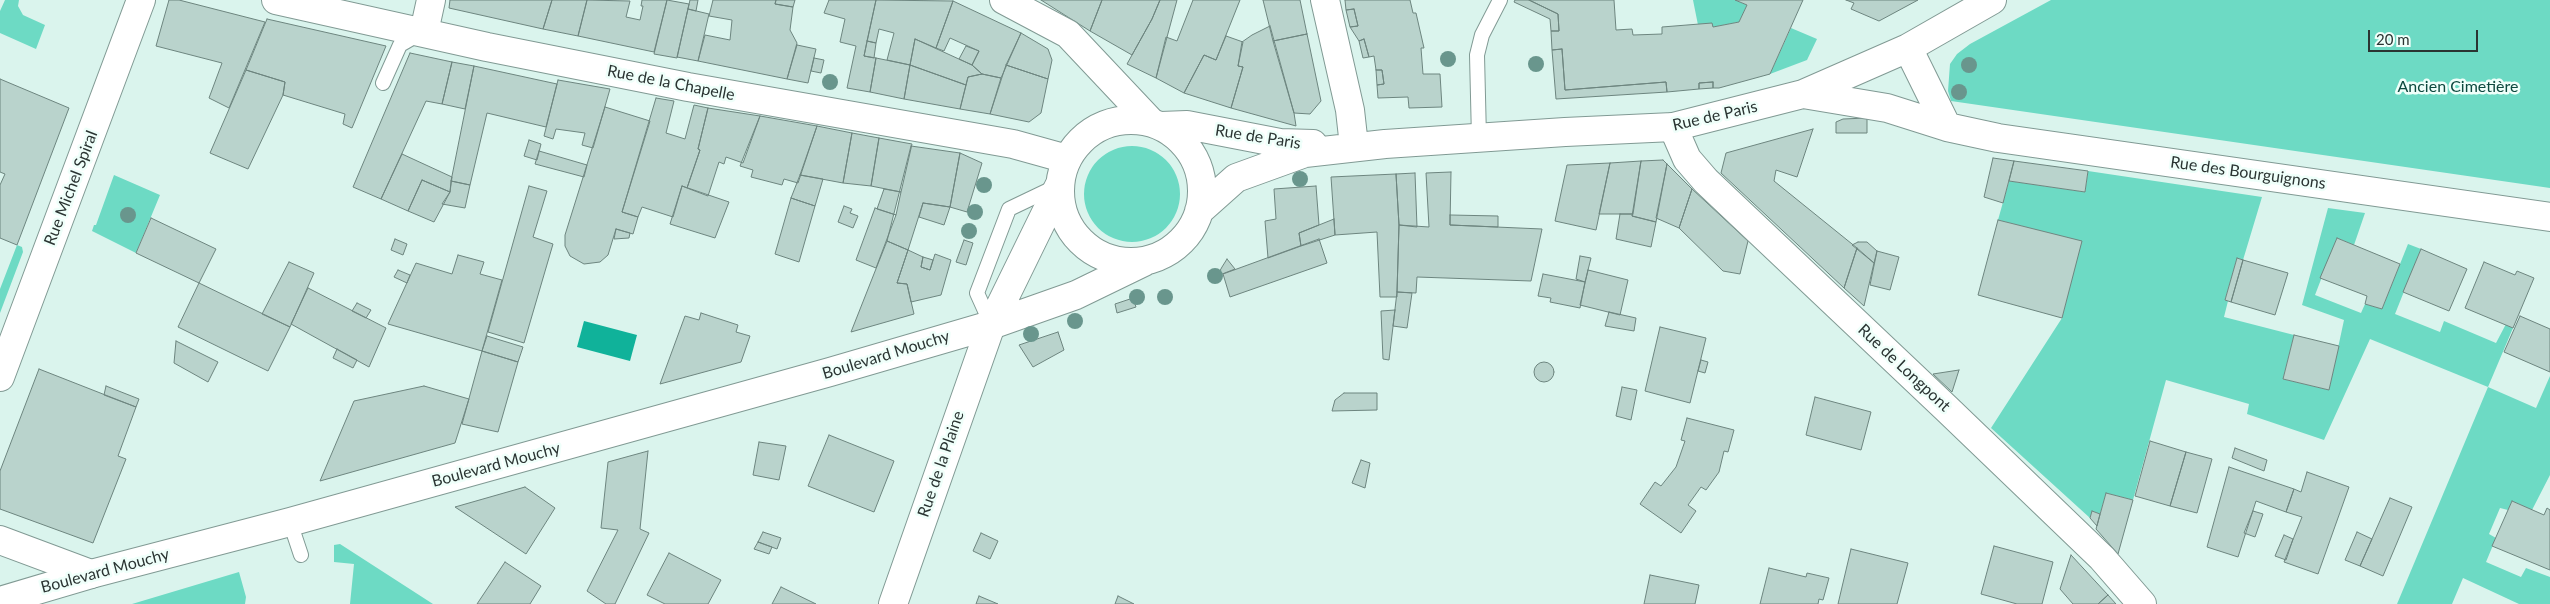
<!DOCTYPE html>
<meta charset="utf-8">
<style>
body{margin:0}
#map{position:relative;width:2550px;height:604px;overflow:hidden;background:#daf4ed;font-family:Lato,sans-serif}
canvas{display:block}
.scale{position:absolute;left:2368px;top:30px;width:110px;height:22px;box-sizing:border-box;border:2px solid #2a3432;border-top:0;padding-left:6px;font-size:15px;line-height:18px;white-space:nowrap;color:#2a3432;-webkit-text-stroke:4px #effffa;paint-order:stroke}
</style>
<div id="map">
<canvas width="2550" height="604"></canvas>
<div class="scale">20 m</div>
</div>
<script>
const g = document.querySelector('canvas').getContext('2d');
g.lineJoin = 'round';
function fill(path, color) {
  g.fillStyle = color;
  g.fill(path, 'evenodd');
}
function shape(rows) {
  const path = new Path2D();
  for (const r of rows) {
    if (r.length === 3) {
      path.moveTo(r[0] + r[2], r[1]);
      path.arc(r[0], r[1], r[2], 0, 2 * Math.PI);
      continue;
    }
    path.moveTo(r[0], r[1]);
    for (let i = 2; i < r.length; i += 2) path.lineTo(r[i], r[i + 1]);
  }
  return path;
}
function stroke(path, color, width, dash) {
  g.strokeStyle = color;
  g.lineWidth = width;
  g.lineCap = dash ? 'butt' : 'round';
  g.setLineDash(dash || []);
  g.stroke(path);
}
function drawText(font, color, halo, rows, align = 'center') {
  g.font = font + ' Lato,sans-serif';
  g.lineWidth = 5;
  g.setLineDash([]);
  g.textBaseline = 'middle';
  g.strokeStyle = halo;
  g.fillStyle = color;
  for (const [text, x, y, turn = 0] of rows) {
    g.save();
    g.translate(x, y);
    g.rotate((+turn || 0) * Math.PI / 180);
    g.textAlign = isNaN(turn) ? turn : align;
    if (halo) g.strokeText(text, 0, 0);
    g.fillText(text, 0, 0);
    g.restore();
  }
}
fill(shape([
 [5,0,19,0,18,6,23,15,45,25,36,49,0,33,0,11],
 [1693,0,1735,0,1747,5,1739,22,1713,27,1698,25],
 [2051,0,2550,0,2550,188,1951,101,1948,91,1950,64,1957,54,1970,44],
 [1791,28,1817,39,1807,60,1770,74],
 [1132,194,48],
 [2088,171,2262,197,2243,260,2237,258,2225,300,2228,301,2224,317,2294,335,2283,379,2329,390,2344,320,2302,305,2328,208,2365,213,2354,245,2337,238,2315,295,2361,313,2365,304,2382,309,2408,244,2421,249,2395,314,2440,332,2444,321,2496,343,2506,324,2513,328,2488,387,2536,408,2550,376,2550,475,2532,510,2512,501,2508,510,2500,508,2489,534,2496,538,2486,562,2521,577,2526,568,2550,577,2550,604,2519,604,2463,578,2452,604,2397,604,2488,387,2370,339,2324,440,2247,414,2249,404,2166,380,2133,500,2106,493,2100,514,2092,511,2090,518,1991,428,2062,318,2081,241,1998,220,2009,181,2085,192],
 [114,175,160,195,136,253,92,231,94,225,96,225],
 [17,245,22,247,23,252,0,313,0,289],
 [340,544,433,604,350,604,354,564,334,562,334,545],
 [239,572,246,597,245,604,132,604]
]), '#6ddac4');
fill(shape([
 [584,321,637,335,630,361,577,347]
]), '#10b29a');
const building = shape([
 [169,0,179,0,265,22,229,108,209,98,222,63,156,46,169,0],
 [450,0,552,0,543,29,449,8,450,0],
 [552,0,587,0,578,36,543,29,552,0],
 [587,0,630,1,626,17,640,20,643,6,641,6,642,0,667,0,654,52,578,36,587,0],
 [667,0,689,4,677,58,654,54,667,0],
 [690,0,698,0,696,11,688,9,690,0],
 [713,0,776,0,775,4,793,7,790,30,797,43,787,79,698,61,705,35,730,40,732,20,709,16,713,0],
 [776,0,795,0,793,7,775,4,776,0],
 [829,0,876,0,864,56,876,58,870,92,847,88,856,46,840,42,845,19,824,13,829,0],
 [876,0,953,1,936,48,915,39,910,65,887,60,894,33,879,29,876,43,867,41,876,0],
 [1041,0,1102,0,1090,31,1041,0],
 [1102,0,1160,0,1152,19,1132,55,1090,31,1102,0],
 [1160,0,1177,0,1156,78,1127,64,1152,19,1160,0],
 [1193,0,1240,0,1216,60,1204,55,1184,93,1156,78,1166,37,1177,41,1193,0],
 [1263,0,1300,0,1307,34,1273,41,1263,0],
 [1345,0,1410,0,1413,13,1416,13,1424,48,1421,48,1423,74,1440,74,1442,107,1409,108,1408,97,1378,98,1377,85,1384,84,1382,70,1376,70,1374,56,1369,57,1364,39,1359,41,1350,27,1358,26,1354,9,1346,10,1345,0],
 [1515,0,1529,0,1558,14,1559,31,1551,31,1550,19,1514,2,1515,0],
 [1529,0,1614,0,1616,30,1632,29,1633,35,1662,34,1662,27,1712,23,1713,27,1739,22,1747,5,1735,0,1803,0,1770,74,1719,88,1713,88,1713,82,1699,83,1699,89,1667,92,1666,82,1565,90,1562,49,1552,50,1551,31,1559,31,1558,14,1529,0],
 [1846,0,1918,0,1879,21,1851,9,1854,3,1846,0],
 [953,1,1021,33,1001,78,982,74,972,65,979,51,950,38,944,51,936,48,953,1],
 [688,9,709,14,698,61,677,57,688,9],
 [1354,9,1358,26,1350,27,1346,10,1354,9],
 [267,19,386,46,352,128,343,124,345,114,283,95,285,82,246,70,267,19],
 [1270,26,1294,113,1296,126,1231,108,1243,67,1238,66,1242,42,1252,35,1270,26],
 [1021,33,1048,49,1052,60,1048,79,1006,65,1021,33],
 [1307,34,1321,101,1310,114,1294,113,1273,41,1307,34],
 [1226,36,1243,42,1238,66,1243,67,1231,108,1184,93,1204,55,1216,60,1226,36],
 [915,39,972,65,982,74,968,77,966,85,910,65,915,39],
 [1364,39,1369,57,1363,58,1359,41,1364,39],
 [867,41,876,43,874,58,864,56,867,41],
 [797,45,816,49,808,83,787,79,797,45],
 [966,46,979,51,972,65,959,59,966,46],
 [1562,49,1565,90,1666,82,1667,92,1556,99,1552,50,1562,49],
 [410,53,452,62,442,104,426,101,381,199,353,187,410,53],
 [814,58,824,60,821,73,811,71,814,58],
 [876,58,910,65,904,99,870,92,876,58],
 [452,62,474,66,465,109,442,104,452,62],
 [910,65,966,85,960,109,904,99,910,65],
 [1006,65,1048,79,1041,113,1029,122,990,114,1006,65],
 [474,66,557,84,546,127,487,113,470,185,451,181,474,66],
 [246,70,285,82,283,95,248,169,210,153,246,70],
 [1376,70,1382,70,1384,84,1377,85,1376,70],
 [982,74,1001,78,990,114,960,109,968,77,982,74],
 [0,79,69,108,17,245,0,238,0,185,5,174,0,172,0,79],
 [558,80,610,89,593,148,582,145,585,133,556,129,553,139,544,136,558,80],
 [1713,82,1713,88,1699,89,1699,83,1713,82],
 [656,98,674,101,666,133,685,139,694,105,708,108,698,149,700,150,687,188,682,186,673,217,642,207,638,217,622,212,656,98],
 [605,107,650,121,622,212,638,217,633,234,616,229,608,255,600,262,584,264,570,256,565,246,565,235,605,107],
 [708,108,760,116,743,163,726,157,724,164,719,162,708,196,687,188,700,150,698,149,708,108],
 [760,116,817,126,798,183,784,179,782,185,751,177,753,170,740,166,760,116],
 [1867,118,1867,133,1836,133,1836,122,1843,119,1867,118],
 [817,126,852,133,843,183,800,175,817,126],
 [1813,129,1797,177,1776,170,1774,181,1857,248,1844,288,1721,173,1726,153,1813,129],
 [852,133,879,138,871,186,843,183,852,133],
 [879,138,912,144,901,192,871,186,879,138],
 [529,140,541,144,537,160,524,156,529,140],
 [911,146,960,153,950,207,923,203,908,250,887,241,911,146],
 [539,151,587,165,584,177,535,164,539,151],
 [960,153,982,163,967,212,950,207,960,153],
 [402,154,452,177,450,192,422,180,408,211,381,199,402,154],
 [1993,158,2014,161,2003,203,1984,197,1993,158],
 [1663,160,1667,164,1656,222,1632,216,1641,161,1663,160],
 [1641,161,1633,214,1599,214,1610,163,1641,161],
 [2014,161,2088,171,2085,192,2009,181,2014,161],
 [1610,163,1596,230,1555,221,1567,165,1610,163],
 [1667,164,1692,189,1679,228,1656,218,1667,164],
 [1451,172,1450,225,1542,229,1531,281,1417,277,1416,293,1397,292,1399,225,1429,227,1426,173,1451,172],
 [1415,173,1417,227,1399,225,1396,174,1415,173],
 [1396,174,1399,225,1397,292,1397,297,1380,297,1377,232,1335,235,1331,177,1396,174],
 [800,175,823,179,815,206,791,198,800,175],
 [422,180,450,192,434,222,408,211,422,180],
 [451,181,470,185,465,208,442,204,450,192,451,181],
 [529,186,547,191,533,237,553,244,524,343,488,332,529,186],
 [682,186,729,202,715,238,670,224,682,186],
 [1316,186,1319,225,1299,233,1301,246,1268,258,1265,221,1276,219,1274,189,1316,186],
 [884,189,901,192,896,215,877,209,884,189],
 [1692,189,1748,241,1740,274,1723,271,1679,228,1692,189],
 [791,198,815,206,799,262,775,254,791,198],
 [923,203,950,207,944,225,919,217,923,203],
 [844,206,852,209,850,213,858,216,853,228,838,222,844,206],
 [875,208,896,215,876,268,856,260,875,208],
 [1620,214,1633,214,1632,216,1656,222,1651,247,1616,239,1620,214],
 [1450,215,1498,216,1498,227,1450,225,1450,215],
 [151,218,216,249,199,283,136,253,151,218],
 [1334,219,1335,235,1301,246,1299,233,1334,219],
 [1998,220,2082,241,2062,318,1978,295,1998,220],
 [616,229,630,233,629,238,614,239,616,229],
 [2337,238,2400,264,2382,309,2365,304,2367,296,2320,278,2337,238],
 [395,239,407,244,403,255,391,250,395,239],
 [1319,239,1327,263,1230,297,1223,274,1319,239],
 [964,240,973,243,966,265,956,262,964,240],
 [887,241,908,250,897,283,907,284,914,314,851,332,887,241],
 [1858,242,1867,242,1877,251,1874,263,1852,245,1858,242],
 [1857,248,1874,263,1864,306,1844,288,1857,248],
 [2421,249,2467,269,2449,311,2403,292,2421,249],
 [908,250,923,257,921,267,930,270,935,254,951,260,941,295,911,302,907,284,897,283,908,250],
 [1877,251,1899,257,1890,290,1870,285,1877,251],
 [458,255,484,262,480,274,502,280,482,351,388,324,416,263,452,274,458,255],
 [1580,256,1591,258,1585,282,1576,279,1580,256],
 [923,257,933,260,930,270,921,267,923,257],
 [2237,258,2243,260,2231,302,2225,300,2237,258],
 [1227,259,1235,269,1217,276,1222,267,1227,259],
 [2243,260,2288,273,2275,315,2231,302,2243,260],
 [289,262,314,273,290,327,262,314,289,262],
 [2484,262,2515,275,2517,271,2534,278,2513,328,2465,308,2484,262],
 [398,270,410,275,407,283,394,277,398,270],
 [1588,270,1628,280,1620,315,1580,305,1588,270],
 [1543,274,1585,282,1580,308,1550,302,1551,298,1538,296,1543,274],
 [199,283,290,327,268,371,178,327,199,283],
 [308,288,386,328,369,367,291,324,308,288],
 [1397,292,1412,293,1407,328,1393,326,1397,292],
 [1133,298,1136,307,1117,313,1115,304,1133,298],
 [357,303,371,310,366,318,352,311,357,303],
 [1395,310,1389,360,1383,359,1381,311,1395,310],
 [1609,312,1636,318,1634,331,1605,326,1609,312],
 [701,313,738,325,736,332,750,336,741,362,660,384,685,316,699,320,701,313],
 [2520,316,2550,329,2550,372,2504,352,2520,316],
 [1660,327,1706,338,1690,403,1645,391,1660,327],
 [1058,332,1064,350,1033,367,1019,345,1058,332],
 [2294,335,2339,346,2329,390,2283,379,2294,335],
 [487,336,523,347,518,362,482,351,487,336],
 [176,341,218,362,208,382,174,363,176,341],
 [337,349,357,360,353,368,333,358,337,349],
 [482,351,518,362,498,432,462,424,482,351],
 [1701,360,1708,362,1705,373,1698,371,1701,360],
 [1544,372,10],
 [39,369,136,407,118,456,126,459,93,543,0,509,0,471,39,369],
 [1959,370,1952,392,1933,374,1959,370],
 [106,386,139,399,136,407,104,395,106,386],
 [424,386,469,399,455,443,320,481,354,401,424,386],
 [1622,387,1637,390,1631,420,1616,416,1622,387],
 [1344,393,1377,393,1377,410,1332,411,1335,400,1344,393],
 [1815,397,1871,412,1861,450,1806,435,1815,397],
 [1687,418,1734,430,1728,452,1724,451,1719,472,1706,490,1701,487,1688,505,1696,511,1681,533,1640,504,1655,482,1661,486,1676,467,1685,441,1681,440,1687,418],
 [829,435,894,461,874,512,808,486,829,435],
 [2150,441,2186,452,2170,506,2135,496,2150,441],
 [759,442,786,446,779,480,753,475,759,442],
 [2235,448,2267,460,2264,471,2232,458,2235,448],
 [648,451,640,529,649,533,615,604,606,604,587,591,618,530,601,528,608,462,648,451],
 [2186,452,2212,459,2197,513,2170,506,2186,452],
 [1361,460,1370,463,1365,488,1352,483,1361,460],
 [2229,467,2294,489,2286,512,2256,501,2238,557,2207,547,2229,467],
 [2307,472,2349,487,2318,574,2284,562,2302,517,2286,512,2294,489,2301,492,2307,472],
 [525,487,555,508,526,554,455,507,525,487],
 [2106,493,2133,500,2118,554,2096,529,2106,493],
 [2390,498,2412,507,2383,576,2360,566,2390,498],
 [2512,501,2544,515,2547,508,2550,510,2550,570,2492,546,2512,501],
 [2092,511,2100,514,2097,526,2090,518,2092,511],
 [2253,511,2263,514,2255,537,2244,533,2253,511],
 [763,532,781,538,777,549,758,542,763,532],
 [2357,532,2372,539,2360,566,2345,560,2357,532],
 [981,533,998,541,990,559,973,551,981,533],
 [2284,535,2293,539,2286,560,2275,556,2284,535],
 [758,542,772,547,769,554,754,549,758,542],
 [1994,546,2053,562,2042,604,2017,604,1981,594,1994,546],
 [1851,549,1908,563,1897,604,1838,604,1851,549],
 [669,553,721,580,708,604,665,604,647,595,669,553],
 [2071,555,2108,595,2098,604,2073,604,2060,589,2071,555],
 [505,562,541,586,530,604,477,604,505,562],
 [1769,568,1806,577,1807,573,1829,578,1823,600,1819,599,1818,604,1760,604,1769,568],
 [1650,575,1699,585,1695,604,1644,604,1650,575],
 [781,587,816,604,772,604,781,587],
 [2108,595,2116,604,2098,604,2108,595],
 [979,596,998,604,976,604,979,596],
 [1118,596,1134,604,1115,604,1118,596]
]);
fill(building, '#b9d3cc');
stroke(building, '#6d857f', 1);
const lane = shape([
 [383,83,400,45,419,34],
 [1479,138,1477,55,1482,35,1500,0],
 [991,324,977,293,1009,209,1055,187],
 [290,522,301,555]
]);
const street = shape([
 [276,0,487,47,688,87,1013,144,1067,159],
 [1004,0,1068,34,1150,121],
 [424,32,431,0],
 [1673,127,1687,159,1706,181,1947,409,2102,558,2142,604],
 [0,377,141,0],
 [0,540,91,574],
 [893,604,991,325]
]);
const secondary = shape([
 [1325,0,1350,110,1354,146],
 [1908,48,1947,127],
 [1803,94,1887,108,1947,127,1998,138,2550,217],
 [1131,191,71],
 [1161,126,1187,125,1280,143,1313,144],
 [1199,211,1236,178,1305,153,1385,144,1565,132,1673,127,1803,94,1908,48,1992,0],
 [991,325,1060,184],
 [0,601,91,574,290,522,830,372,991,325,1076,295,1144,262]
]);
stroke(lane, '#819a94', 16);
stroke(street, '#819a94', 30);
stroke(secondary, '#819a94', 30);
stroke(lane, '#fff', 14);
stroke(street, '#fff', 28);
stroke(secondary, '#fff', 28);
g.fillStyle = '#69968d';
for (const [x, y] of [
 [1448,59],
 [1536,64],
 [1969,65],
 [830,82],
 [1959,92],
 [1300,179],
 [984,185],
 [975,212],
 [128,215],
 [969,231],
 [1215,276],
 [1137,297],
 [1165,297],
 [1075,321],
 [1031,334]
]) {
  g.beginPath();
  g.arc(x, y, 8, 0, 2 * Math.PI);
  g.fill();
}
drawText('16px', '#2a3432', '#effffa', [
 ["Rue de la Chapelle",671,83,11],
 ["Rue de Paris",1715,116,-13],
 ["Rue de Paris",1258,137,9],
 ["Rue des Bourguignons",2248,173,8],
 ["Rue Michel Spiral",71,188,-69],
 ["Boulevard Mouchy",886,355,-17],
 ["Rue de Longpont",1904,368,43],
 ["Rue de la Plaine",941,464,-71],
 ["Boulevard Mouchy",496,465,-15],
 ["Boulevard Mouchy",105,571,-15]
]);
drawText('16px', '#0d493f', '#effffa', [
 ["Ancien Cimetière",2458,87]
]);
</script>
